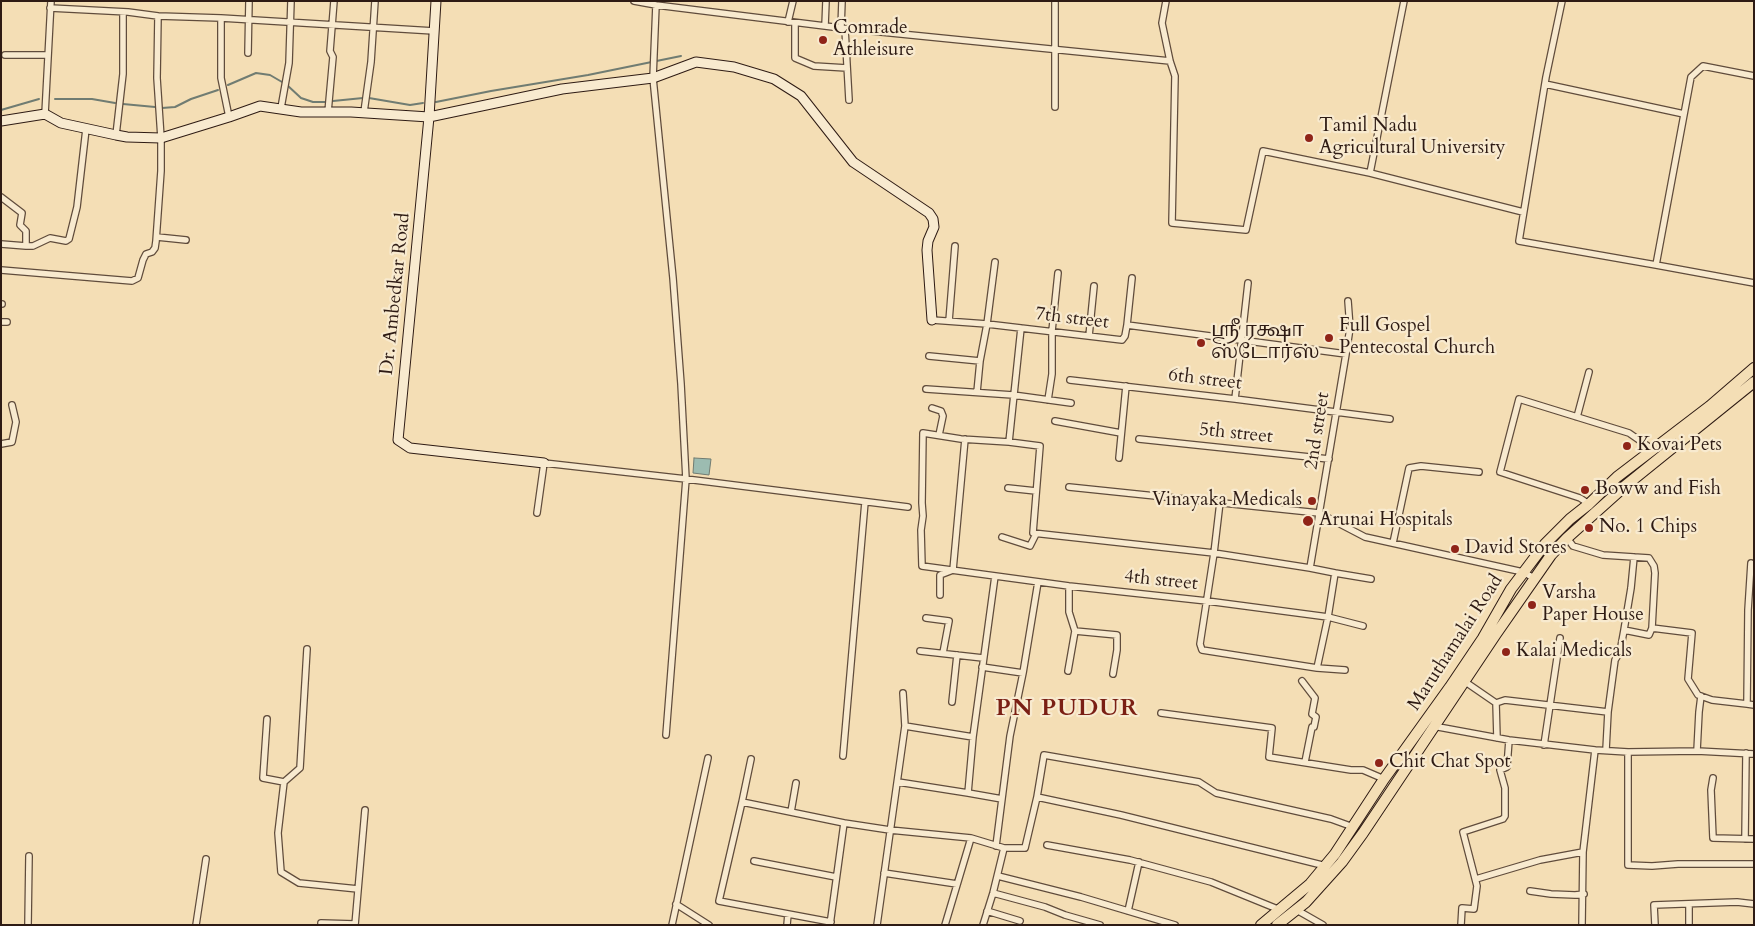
<!DOCTYPE html>
<meta charset="utf-8">
<style>
body{margin:0}
#map{position:relative;width:1755px;height:926px;overflow:hidden;background:#f4deb5;font-family:Cardo,serif}
canvas{display:block}
.frame{position:absolute;inset:0;border:2px solid #2e1b14;pointer-events:none}
</style>
<div id="map">
<canvas width="1755" height="926"></canvas>
<div class="frame"></div>
</div>
<script>
const g = document.querySelector('canvas').getContext('2d');
g.lineJoin = 'round';
function fill(path, color) {
  g.fillStyle = color;
  g.fill(path, 'evenodd');
}
function shape(rows) {
  const path = new Path2D();
  for (const r of rows) {
    path.moveTo(r[0], r[1]);
    for (let i = 2; i < r.length; i += 2) path.lineTo(r[i], r[i + 1]);
  }
  return path;
}
function stroke(path, color, width, dash) {
  g.strokeStyle = color;
  g.lineWidth = width;
  g.lineCap = dash ? 'butt' : 'round';
  g.setLineDash(dash || []);
  g.stroke(path);
}
function drawText(font, color, halo, rows, align = 'center') {
  g.font = font + ' Cardo,"Noto Serif Tamil",serif';
  g.lineWidth = 4.5;
  g.setLineDash([]);
  g.textBaseline = 'middle';
  g.strokeStyle = halo;
  g.fillStyle = color;
  for (const [text, x, y, turn = 0] of rows) {
    g.save();
    g.translate(x, y);
    g.rotate((+turn || 0) * Math.PI / 180);
    g.textAlign = isNaN(turn) ? turn : align;
    if (halo) g.strokeText(text, 0, 0);
    g.fillText(text, 0, 0);
    g.restore();
  }
}
const water = shape([
 [694,458,711,459,709,475,693,473,694,458]
]);
fill(water, '#9cbcb1');
stroke(water, '#707c72', 1);
stroke(shape([
 [228,85,256,73,270,75,282,82],
 [287,85,301,98,313,102,326,102],
 [369,98,410,105,423,103],
 [55,99,92,99,115,103],
 [333,101,363,98],
 [436,102,491,91,588,75,681,56],
 [123,104,155,107],
 [162,108,175,107,191,99,218,90],
 [1,110,39,99]
]), '#707c72', 2);
const street = shape([
 [634,1,656,5],
 [1166,1,1162,23,1170,61,1175,76,1172,223,1246,230,1263,151,1370,173],
 [1404,1,1370,173,1523,212],
 [1562,1,1546,77,1519,241,1656,265,1754,283],
 [158,16,221,18,434,31],
 [221,18,221,78,229,117],
 [788,22,793,1],
 [795,23,795,58,814,66,847,68],
 [825,26,826,1],
 [841,28,1170,61],
 [845,29,849,100],
 [248,53,249,1],
 [5,55,48,55],
 [1545,84,1684,114],
 [1055,107,1055,1],
 [281,108,289,63,291,1],
 [328,112,333,57,330,51,334,1],
 [364,112,371,62,375,1],
 [45,114,51,1],
 [116,135,123,74,123,12],
 [1,197,22,213,20,225,26,231,26,246,1,244],
 [157,237,186,240],
 [26,246,33,246,50,238,66,241,69,239,77,207,86,129],
 [1656,265,1691,77,1703,66,1754,76],
 [1,270,132,281,138,278,143,260,146,254,152,252,155,248,156,241,161,171,161,138,157,78,158,16,128,12,50,8],
 [1,304,2,304],
 [932,320,987,324,1122,340,1125,336,1127,325,1346,354],
 [949,321,955,246],
 [1,322,7,322],
 [1127,325,1132,278],
 [1021,328,1009,442,1040,446,1033,533,1214,553,1310,568,1346,354,1350,328,1348,301],
 [1089,336,1094,286],
 [929,356,980,361],
 [1070,380,1235,399,1390,419],
 [926,389,1013,395,1071,403],
 [977,392,980,361,987,324,995,262],
 [1235,399,1248,283],
 [1048,400,1052,374,1052,331,1058,273],
 [932,408,941,411,943,416,939,435],
 [1577,417,1589,372],
 [1055,421,1121,433],
 [1139,439,1329,459],
 [1009,442,961,439,923,433,922,503,923,516,921,530,922,566,1069,586,1207,601,1328,617,1335,573,1310,568],
 [1,444,12,442,16,422,12,405],
 [1119,458,1126,386],
 [1069,487,1319,513,1365,537,1523,572,1534,578],
 [1008,488,1036,491],
 [1220,502,1214,553,1200,644,1202,650,1317,668],
 [1589,504,1580,498,1500,472,1519,399,1629,433,1652,449],
 [537,513,544,463,686,479,681,384,673,278,653,78,656,5,841,28,842,1],
 [1002,537,1030,546,1036,534],
 [1567,538,1573,546,1603,555,1649,558,1654,566,1655,573,1652,628,1649,635,1624,630],
 [1393,543,1409,468,1421,466,1479,472],
 [1751,563,1748,610,1747,704,1754,705],
 [1335,573,1371,579],
 [940,595,940,575,953,570,965,439],
 [926,618,949,621,943,653],
 [1652,628,1692,633,1688,679,1698,695,1712,700,1747,704],
 [1075,631,1117,635,1117,650,1113,674],
 [920,651,983,658],
 [982,667,1023,673],
 [1345,670,1317,668,1328,617,1363,626],
 [1068,671,1075,631,1069,612,1069,586],
 [1302,681,1315,698,1312,714,1316,717,1314,727,1312,727,1305,762],
 [1464,681,1496,703,1505,700,1608,712],
 [903,693,905,726],
 [952,702,957,655],
 [1496,703,1497,738],
 [1161,713,1272,728,1269,757,1351,770,1363,770,1384,779],
 [267,719,263,778,284,782,300,768,307,649],
 [1433,726,1509,740,1595,750,1583,852,1582,925],
 [666,735,686,479,908,507],
 [1544,745,1560,638],
 [1595,750,1628,752,1697,751,1754,754],
 [1606,750,1608,712,1615,660,1620,652,1624,630,1631,588,1634,557],
 [1697,751,1699,712,1701,696],
 [1628,752,1628,865,1652,866,1678,864,1754,864],
 [843,756,865,502],
 [1713,778,1711,790,1713,838,1754,839],
 [284,782,278,833,281,872,299,883,358,889],
 [898,782,968,793,973,737],
 [968,793,1002,799],
 [1037,797,1044,755,1199,782,1216,793,1331,819,1353,827],
 [742,802,751,759],
 [791,812,796,783],
 [1745,839,1746,753],
 [1047,845,1130,860,1211,882,1280,910],
 [996,846,1010,736,1023,673,1038,582],
 [754,861,836,877],
 [884,873,957,884],
 [998,876,1081,897,1175,925],
 [1476,879,1540,860,1583,852],
 [1530,891,1551,894,1575,895,1584,894],
 [993,893,1045,907,1065,915,1100,925],
 [676,904,709,925],
 [1689,904,1689,925],
 [1295,909,1323,925],
 [987,911,1020,921],
 [1128,911,1139,862],
 [831,922,719,901,742,802,844,823],
 [321,923,355,924],
 [28,925,29,856],
 [196,925,206,859],
 [355,925,365,810],
 [672,925,708,758],
 [787,925,788,914],
 [830,925,844,823,890,830,971,838,1004,848,1025,848,1037,797,1121,815,1326,866],
 [877,925,905,726,973,737,995,576],
 [945,925,971,838],
 [983,925,993,893,1004,848],
 [1461,925,1462,908,1474,909,1477,886,1463,832,1503,819,1505,816,1505,788,1500,770,1507,767,1509,740],
 [1655,925,1654,905,1737,902,1754,904]
]);
const secondary = shape([
 [436,1,429,117,398,440,410,448,544,463],
 [1,121,45,114,61,123,116,135,127,137,161,138,229,117,260,106,301,112,351,112,429,117,562,89,653,78,696,62,734,67,774,79,801,96,853,162,929,213,933,219,934,227,928,241,927,250,932,320]
]);
const primary = shape([
 [1261,925,1310,884,1335,854,1384,779,1450,687,1483,638,1511,589,1545,544,1570,519,1589,504,1617,477,1710,406,1754,368],
 [1277,925,1306,902,1342,862,1363,833,1496,634,1551,555,1567,538,1625,486,1754,382]
]);
stroke(street, '#604c3c', 8);
stroke(secondary, '#2e1b14', 11);
stroke(primary, '#2e1b14', 12);
stroke(street, '#f8eacf', 5.5);
stroke(secondary, '#f8eacf', 9);
stroke(primary, '#f4deb5', 10);
for (const [x, y, r, color] of [
 [823,40,5,"#8f2418"],
 [1309,138,5,"#8f2418"],
 [1329,338,5,"#8f2418"],
 [1201,343,5,"#8f2418"],
 [1627,446,5,"#8f2418"],
 [1585,490,5,"#8f2418"],
 [1312,501,5,"#8f2418"],
 [1308,521,6,"#8f2418"],
 [1589,528,5,"#8f2418"],
 [1455,549,5,"#8f2418"],
 [1532,605,5,"#8f2418"],
 [1506,652,5,"#8f2418"],
 [1379,763,5,"#8f2418"]
]) {
  const dot = new Path2D();
  dot.arc(x, y, r, 0, 2 * Math.PI);
  g.fillStyle = color;
  g.fill(dot);
  stroke(dot, '#f8eacf', 2);
}
drawText('19px', '#2e1b14', '#f8eacf', [
 ["Comrade",833,29],
 ["Athleisure",833,51],
 ["Tamil Nadu",1319,127],
 ["Agricultural University",1319,149],
 ["Full Gospel",1339,327],
 ["Pentecostal Church",1339,349],
 ["ஶ்ரீ ரக்ஷா",1211,332],
 ["ஸ்டோர்ஸ்",1211,354],
 ["Kovai Pets",1637,446],
 ["Boww and Fish",1595,490],
 ["Vinayaka Medicals",1302,501,"right"],
 ["Arunai Hospitals",1319,521],
 ["No. 1 Chips",1599,528],
 ["David Stores",1465,549],
 ["Varsha",1542,594],
 ["Paper House",1542,616],
 ["Kalai Medicals",1516,652],
 ["Chit Chat Spot",1389,763]
], 'left');
drawText('19px', '#2e1b14', '#f8eacf', [
 ["Dr. Ambedkar Road",396,294,-84],
 ["7th street",1072,319,7],
 ["6th street",1205,380,7],
 ["2nd street",1318,431,-81],
 ["5th street",1236,434,6],
 ["4th street",1161,581,6],
 ["Maruthamalai Road",1456,643,-57]
]);
g.letterSpacing = '1px';
drawText('bold 24px', '#7a1f14', '#f8eacf', [
 ["PN PUDUR",1067,709]
]);
g.letterSpacing = '0px';
</script>
